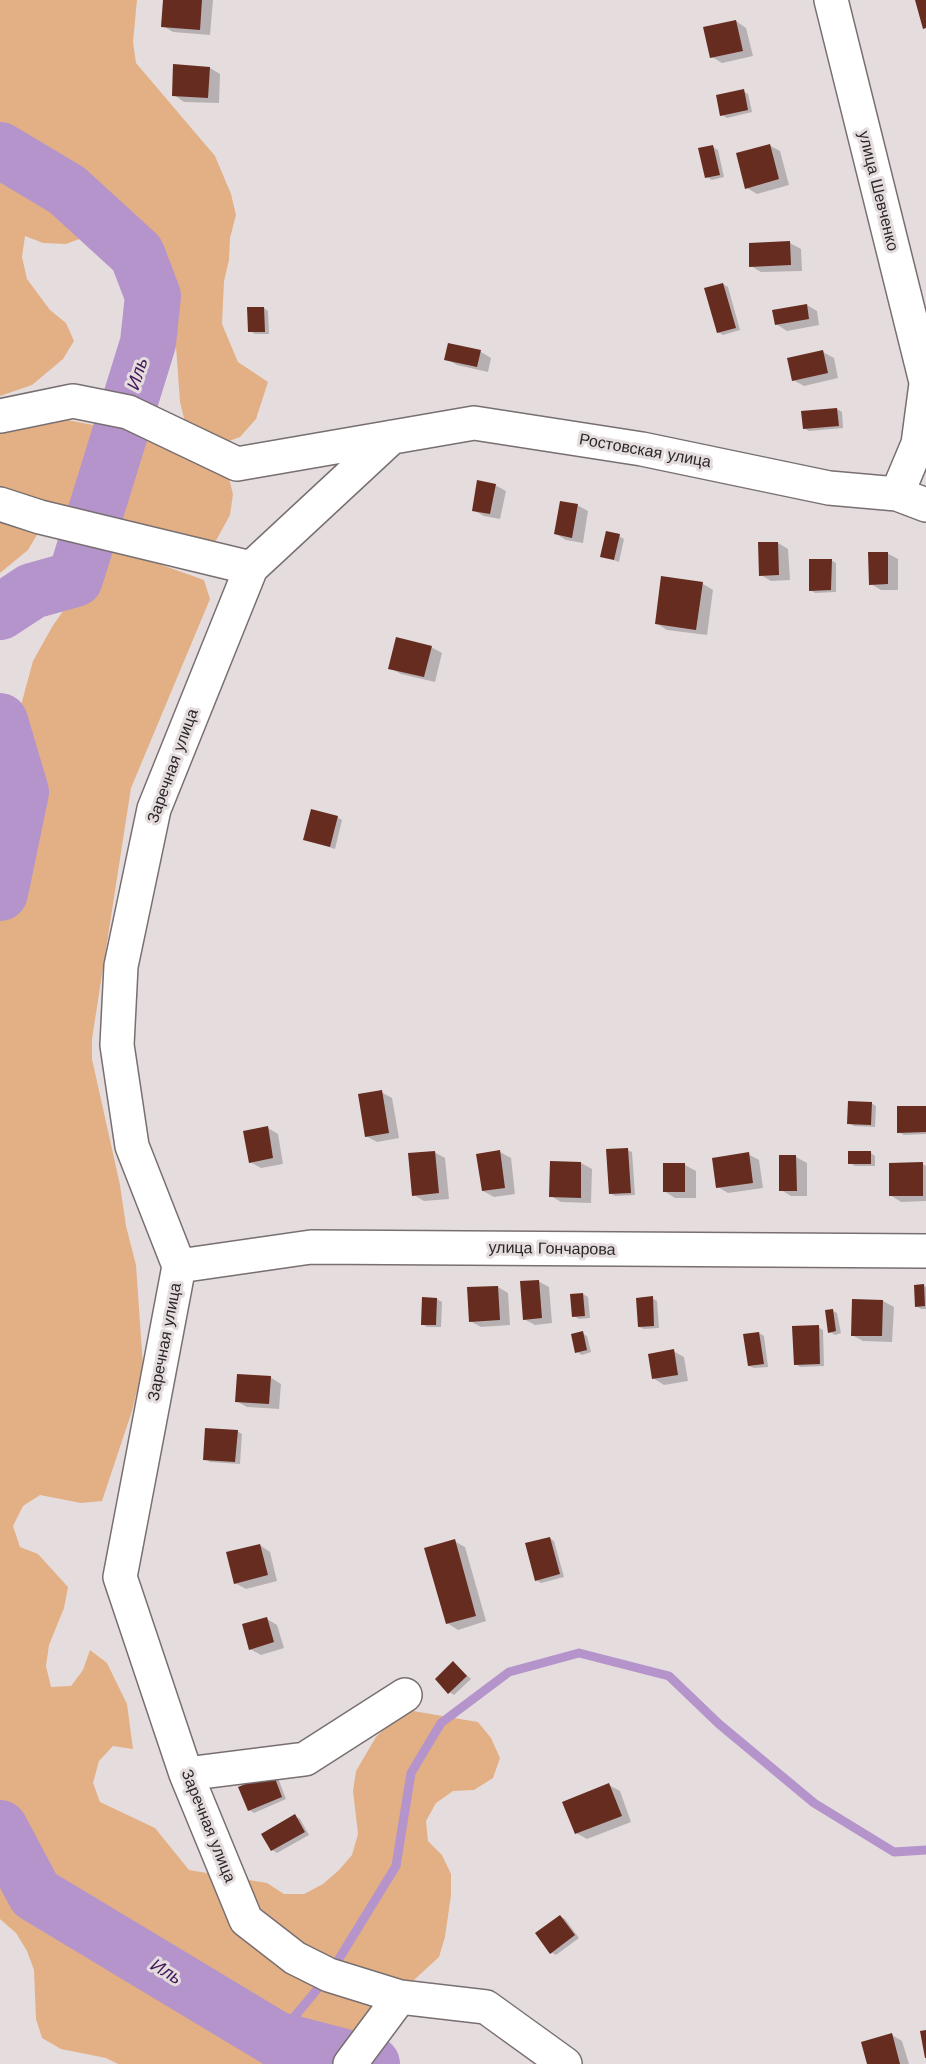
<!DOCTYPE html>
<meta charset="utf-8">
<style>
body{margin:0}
canvas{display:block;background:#e5dcde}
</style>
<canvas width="926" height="2064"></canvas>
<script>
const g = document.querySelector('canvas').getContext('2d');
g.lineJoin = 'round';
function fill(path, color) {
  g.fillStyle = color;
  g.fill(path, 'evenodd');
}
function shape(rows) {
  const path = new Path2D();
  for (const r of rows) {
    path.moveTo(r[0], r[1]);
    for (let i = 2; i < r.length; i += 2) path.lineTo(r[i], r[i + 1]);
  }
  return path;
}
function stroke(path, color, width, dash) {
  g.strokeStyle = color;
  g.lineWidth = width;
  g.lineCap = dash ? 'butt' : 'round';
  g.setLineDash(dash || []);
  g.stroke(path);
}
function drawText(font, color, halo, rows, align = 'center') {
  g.font = font + ' "Work Sans",sans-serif';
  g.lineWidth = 6;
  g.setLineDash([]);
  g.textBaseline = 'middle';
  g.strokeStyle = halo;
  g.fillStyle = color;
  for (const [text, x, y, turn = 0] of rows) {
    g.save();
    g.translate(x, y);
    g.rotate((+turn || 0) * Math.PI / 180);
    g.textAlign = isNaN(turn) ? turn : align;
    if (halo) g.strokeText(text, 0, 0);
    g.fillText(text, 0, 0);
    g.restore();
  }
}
fill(shape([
 [0,0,137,0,133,42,136,63,215,156,231,194,236,215,230,238,229,260,224,281,222,324,238,362,268,382,256,419,240,437,221,444,185,422,180,402,173,305,166,283,156,264,144,247,124,236,104,230,66,244,43,243,25,236,22,257,27,279,50,310,66,323,74,341,63,359,32,385,0,396],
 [47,416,160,438,228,475,233,494,230,515,213,546,0,494,0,431],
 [0,517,38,533,28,550,0,573],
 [108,546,204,580,210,599,131,788,92,1039,92,1059,120,1185,126,1226,136,1265,143,1366,132,1411,102,1501,81,1503,40,1495,23,1506,13,1526,20,1547,38,1554,68,1587,64,1608,49,1645,46,1666,51,1687,71,1686,83,1670,90,1650,107,1663,127,1704,133,1749,113,1746,99,1761,93,1783,100,1802,155,1828,189,1870,267,1883,284,1894,304,1894,323,1884,339,1870,352,1855,358,1834,353,1791,356,1771,376,1737,391,1722,407,1710,478,1722,491,1738,500,1758,493,1778,474,1790,453,1791,436,1803,426,1821,428,1841,442,1855,451,1874,451,1895,445,1937,439,1957,378,2013,332,2064,118,2064,106,2058,61,2049,42,2038,36,2019,34,1970,27,1951,16,1933,0,1919,0,714,17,720,33,661,52,627]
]), '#e3b085');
fill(shape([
 [165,0,213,0,210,35,173,32,163,26],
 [736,21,746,28,753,56,722,63,712,57],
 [210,68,220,74,219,103,184,102,174,95],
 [743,91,748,94,752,112,727,118,722,115],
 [769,145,780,151,789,185,757,194,747,188],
 [713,147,718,150,724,177,712,180,707,177],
 [790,243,801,249,802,271,761,272,751,266,750,244],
 [723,284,728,287,740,330,723,335,718,332],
 [807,305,817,311,819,325,787,331,776,324],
 [264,308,268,311,269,334,255,334,250,331],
 [449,345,481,352,491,358,488,372,457,365,446,359],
 [823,352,834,358,838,378,804,386,793,380],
 [837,409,842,412,843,428,809,431,804,428],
 [495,485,506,491,500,519,484,516,473,510],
 [577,505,588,511,583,543,566,540,556,534],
 [619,536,624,539,619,562,602,556],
 [778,543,788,549,790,580,771,581,761,575],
 [887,553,898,559,898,590,881,590,871,584],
 [831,560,836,563,836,592,815,593,810,590],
 [703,584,713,590,707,635,667,630,656,623],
 [431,647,442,653,435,682,401,674,390,668],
 [337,817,342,820,335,849,304,839],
 [381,1092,392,1098,399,1138,377,1142,366,1136],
 [871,1103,876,1106,875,1127,854,1126,849,1123],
 [926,1107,926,1134,904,1135,899,1132],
 [268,1128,278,1134,283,1164,261,1168,250,1162],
 [627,1150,632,1152,635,1195,615,1196,610,1193],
 [434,1152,445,1158,449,1199,424,1201,414,1195],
 [500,1152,511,1158,515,1194,494,1197,483,1191],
 [871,1153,875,1156,875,1166,855,1166,850,1163],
 [748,1154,759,1160,763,1188,728,1193,718,1187],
 [796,1157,807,1163,807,1196,791,1196,781,1190],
 [552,1162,581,1163,592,1169,591,1203,561,1202,551,1196],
 [922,1164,926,1166,926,1201,901,1202,890,1195],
 [685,1165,696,1171,696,1198,675,1198,664,1191],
 [538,1281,549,1287,552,1323,535,1325,524,1319],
 [924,1286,926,1287,926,1309,921,1309,916,1306],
 [498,1287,508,1293,510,1325,481,1327,470,1321],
 [583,1294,588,1297,590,1318,579,1319,574,1316],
 [424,1298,437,1299,442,1302,441,1327,427,1327,422,1324],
 [652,1298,657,1301,659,1328,644,1329,639,1327],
 [883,1301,894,1307,892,1342,863,1341,852,1335],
 [833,1311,837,1313,841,1333,835,1335,830,1332],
 [818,1327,823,1330,824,1366,800,1367,796,1364],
 [582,1333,587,1336,591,1352,582,1355,577,1352],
 [759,1333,764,1336,768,1367,754,1368,749,1366],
 [673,1351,684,1357,688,1381,664,1385,653,1378],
 [270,1377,281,1384,279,1409,247,1407,236,1401],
 [237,1431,242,1434,240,1464,210,1462,205,1459],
 [549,1538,554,1541,564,1577,541,1583,536,1580],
 [454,1541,465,1547,486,1621,458,1630,447,1623],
 [260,1545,270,1552,277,1581,246,1589,235,1583],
 [267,1619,277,1625,284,1648,261,1655,250,1649],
 [454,1663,471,1679,454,1695,449,1692],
 [278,1778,286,1799,254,1813,249,1810,240,1788],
 [609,1785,620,1791,631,1822,587,1839,576,1833],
 [295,1816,300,1819,309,1835,277,1853,272,1850],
 [560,1916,565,1919,579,1938,556,1955,551,1952],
 [892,2035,902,2041,909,2064,869,2064]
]), '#0003');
stroke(shape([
 [276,2039,329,1975,396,1866,411,1773,441,1723,509,1672,579,1653,669,1676,719,1724,814,1803,894,1852,926,1850]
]), '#b494cb', 9);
stroke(shape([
 [0,150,67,190,137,254,153,296,148,343,75,579,32,591,0,612],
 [0,721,21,792,0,893],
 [0,1828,35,1894,276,2039,372,2064]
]), '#b494cb', 56);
fill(shape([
 [163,0,202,0,200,30,161,27],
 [915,0,926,0,926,28,923,29],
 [736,20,743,51,710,58,703,27],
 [173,64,210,67,208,98,172,96],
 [744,89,748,110,720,116,716,95],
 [770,144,779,179,745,189,736,153],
 [713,145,720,175,705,178,698,148],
 [790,241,791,265,749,267,749,243],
 [723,283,736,328,717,333,704,288],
 [807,304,809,319,775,325,772,310],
 [247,307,264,307,265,332,248,332],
 [448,343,481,350,477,367,444,360],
 [823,350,828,373,792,381,787,358],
 [837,408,839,426,803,429,801,411],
 [477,480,496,484,490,514,472,511],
 [560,501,578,504,572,538,554,534],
 [606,531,620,534,614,560,600,557],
 [758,542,778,542,779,575,759,576],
 [868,552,888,552,888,584,869,585],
 [809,559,832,559,831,590,809,591],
 [661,576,703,582,696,630,655,624],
 [396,637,432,646,424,677,388,669],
 [311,809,338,816,330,847,303,840],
 [382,1090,389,1133,365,1137,358,1094],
 [848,1101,872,1102,871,1125,847,1124],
 [897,1106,926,1106,926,1132,897,1133],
 [268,1126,273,1158,249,1163,243,1131],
 [628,1148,631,1193,609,1194,606,1149],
 [500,1150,505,1188,482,1191,476,1154],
 [435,1151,439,1193,412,1196,408,1153],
 [848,1151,871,1151,871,1164,848,1164],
 [749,1152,753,1183,716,1188,712,1158],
 [779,1155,796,1155,797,1191,779,1191],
 [550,1161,581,1162,581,1198,549,1197],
 [923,1162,923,1196,889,1196,889,1163],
 [663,1163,685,1163,685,1192,663,1192],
 [539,1280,542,1318,523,1320,520,1281],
 [924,1284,925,1306,915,1307,914,1285],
 [498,1286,500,1320,469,1322,467,1287],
 [583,1293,585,1316,572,1317,570,1294],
 [653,1296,654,1326,638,1327,636,1298],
 [422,1297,437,1298,436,1325,421,1325],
 [852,1299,883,1300,882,1336,851,1336],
 [833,1309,836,1331,828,1333,825,1310],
 [819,1325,820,1364,794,1365,792,1326],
 [583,1331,587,1350,575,1353,571,1334],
 [759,1332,764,1364,748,1366,743,1334],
 [674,1349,678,1375,652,1379,648,1354],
 [237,1374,271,1376,269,1404,235,1402],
 [205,1428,238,1430,235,1462,203,1460],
 [550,1537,560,1574,535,1581,525,1543],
 [455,1539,476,1616,446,1624,424,1548],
 [260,1544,268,1575,234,1584,226,1552],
 [267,1617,274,1642,249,1650,242,1624],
 [453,1661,467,1676,448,1694,435,1679],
 [273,1773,282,1797,248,1811,238,1787],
 [609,1783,622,1816,575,1834,562,1802],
 [295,1814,305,1832,271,1851,261,1834],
 [560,1915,575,1935,550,1954,535,1933],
 [926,2030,926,2058,925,2058,920,2031],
 [892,2033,900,2064,867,2064,861,2042]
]), '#652c1f');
const minor = shape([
 [831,0,926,382],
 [926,384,918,444,897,494,926,505],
 [0,416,73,401,128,412,237,464,474,423,642,449,829,488,897,494],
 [392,437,251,568,154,809,121,966,117,1045,132,1146,179,1266,120,1577,186,1774,246,1920,295,1958,329,1975,400,1997,486,2007,565,2064],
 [0,504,40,517,251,568],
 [179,1266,311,1247,926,1251],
 [186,1774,305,1759,405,1695],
 [350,2064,400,1997]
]);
stroke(minor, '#786f71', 36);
stroke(minor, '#fff', 33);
drawText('16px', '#2b2828', '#e5dcde', [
 ["улица Шевченко",878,191,76],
 ["Ростовская улица",645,451,10],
 ["Заречная улица",173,766,-70],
 ["улица Гончарова",552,1249,1],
 ["Заречная улица",165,1342,-79],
 ["Заречная улица",208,1826,68]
]);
drawText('italic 18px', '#411759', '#e5dcde', [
 ["Иль",138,374,-73],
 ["Иль",166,1972,31]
]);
</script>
